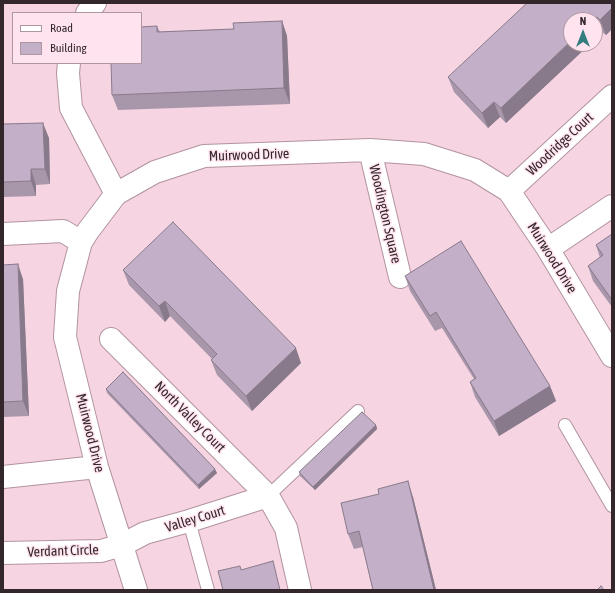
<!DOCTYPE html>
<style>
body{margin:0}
#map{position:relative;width:615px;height:593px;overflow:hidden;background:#f6d4e2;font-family:"Asap Condensed",sans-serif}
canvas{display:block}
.frame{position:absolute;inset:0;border:4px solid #33272c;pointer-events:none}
.legend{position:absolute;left:12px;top:12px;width:130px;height:52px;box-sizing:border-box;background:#ffe4ef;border:1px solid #ad98a1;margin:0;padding:5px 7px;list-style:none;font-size:12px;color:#33272c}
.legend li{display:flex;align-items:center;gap:8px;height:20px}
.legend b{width:20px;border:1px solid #ad98a1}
.north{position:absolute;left:563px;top:12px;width:40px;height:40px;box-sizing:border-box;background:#ffe4ef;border:1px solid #ad98a1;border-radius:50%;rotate:0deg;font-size:11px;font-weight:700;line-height:16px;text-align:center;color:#33272c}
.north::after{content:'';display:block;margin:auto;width:14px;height:18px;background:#337c80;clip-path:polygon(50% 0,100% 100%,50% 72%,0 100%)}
</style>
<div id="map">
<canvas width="615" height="593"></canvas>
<div class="frame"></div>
<ul class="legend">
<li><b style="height:5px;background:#fff"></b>Road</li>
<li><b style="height:11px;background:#c3afc7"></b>Building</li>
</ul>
<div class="north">N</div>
</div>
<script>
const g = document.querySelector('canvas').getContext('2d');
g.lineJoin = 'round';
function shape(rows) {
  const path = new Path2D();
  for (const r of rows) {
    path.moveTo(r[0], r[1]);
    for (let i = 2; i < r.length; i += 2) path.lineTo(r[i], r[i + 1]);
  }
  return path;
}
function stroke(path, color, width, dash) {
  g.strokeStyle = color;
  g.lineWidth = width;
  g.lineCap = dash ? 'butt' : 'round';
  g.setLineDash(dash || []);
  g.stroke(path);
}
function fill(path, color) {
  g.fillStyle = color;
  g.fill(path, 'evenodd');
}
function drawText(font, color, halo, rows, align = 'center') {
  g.font = font + ' "Asap Condensed",sans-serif';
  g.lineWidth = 3;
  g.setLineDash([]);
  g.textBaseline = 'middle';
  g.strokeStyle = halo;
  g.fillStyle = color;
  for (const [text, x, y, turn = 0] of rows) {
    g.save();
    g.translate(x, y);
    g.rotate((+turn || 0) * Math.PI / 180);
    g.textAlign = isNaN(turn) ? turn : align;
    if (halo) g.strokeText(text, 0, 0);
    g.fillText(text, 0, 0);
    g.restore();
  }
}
const lane = shape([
 [565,425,612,506],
 [268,496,358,411],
 [189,521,208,590]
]);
const street = shape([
 [87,13,95,3],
 [69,63,68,73,71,108,116,194],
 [370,150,400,277],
 [509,191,612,96],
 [3,234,63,231,81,242],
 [548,249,612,206],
 [111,339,268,496,286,528,300,590],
 [3,477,97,467],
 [3,553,101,551,122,545,145,533,189,521,268,496],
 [136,590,97,467,65,337,68,291,81,242,88,231,116,194,155,172,204,156,370,150,424,154,475,170,509,191,548,249,612,356]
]);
stroke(lane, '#b293a0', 14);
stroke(street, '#b293a0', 24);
stroke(lane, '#fff', 12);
stroke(street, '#fff', 22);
fill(shape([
 [612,3,612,29,606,35,602,32,595,39,595,20,571,44,590,44,506,123,500,117,488,128,454,92,448,77],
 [282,21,287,36,290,104,118,110,112,95,157,26,160,32,234,29],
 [3,124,49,138,50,184,36,185,36,196,3,197],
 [612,234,612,307,593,281,588,266,600,258,596,245],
 [3,265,23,279,29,416,3,417],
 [123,270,301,363,252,411,217,375,211,360,212,359,170,316,165,322,129,285],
 [405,276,550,386,556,401,499,436,475,397,470,382,474,379,442,328,435,331,410,291],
 [106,389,217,473,199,489,107,393],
 [376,425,377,429,315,490,300,476,299,472],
 [413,497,436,590,373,590,363,547,354,549,348,534]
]), '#a896ab');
fill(shape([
 [612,8,612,29,606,35,600,20],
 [597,17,602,32,595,39,595,20,593,20],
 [282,21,287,36,290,104,284,88],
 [571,41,571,44,590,44,506,123,501,108],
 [494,102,500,117,488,128,482,113],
 [43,123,49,138,50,184,45,169],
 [31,169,36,185,36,196,31,181],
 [18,264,23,279,29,416,23,401],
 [165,301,170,316,165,322,159,306],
 [296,348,301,363,252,411,246,396],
 [550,386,556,401,499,436,494,421],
 [376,425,377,429,315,490,313,487],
 [215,469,217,473,199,489,198,485],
 [408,481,413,497,436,590,434,590]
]), '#887a8b');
const building = shape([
 [527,3,612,3,612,8,600,20,597,17,593,20,571,20,571,41,501,108,494,102,482,113,448,77,527,3],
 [282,21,284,88,112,95,111,63,141,63,141,27,157,26,157,32,234,29,233,23,282,21],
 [43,123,45,169,31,169,31,181,3,182,3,124,43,123],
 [173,222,296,348,246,396,211,360,217,354,165,301,159,306,123,270,173,222],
 [612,234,612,300,588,266,603,255,596,245,612,234],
 [461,241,550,386,494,421,470,382,476,378,436,312,430,316,405,276,461,241],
 [18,264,23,401,3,402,3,265,18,264],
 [123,372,215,469,198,485,106,389,123,372],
 [362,412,376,425,313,487,299,472,362,412],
 [408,481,434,590,373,590,359,531,348,534,341,503,379,494,378,489,408,481],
 [273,561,280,590,223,590,218,571,240,566,241,570,273,561],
 [601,586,604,590,597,590,601,586]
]);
fill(building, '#c3afc7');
stroke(building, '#887a8b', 1);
drawText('14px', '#33272c', '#ffe4ef', [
 ["Woodridge Court",560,144,-43],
 ["Muirwood Drive",249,155,-2],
 ["Woodington Square",385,214,77],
 ["Muirwood Drive",552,258,58],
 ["North Valley Court",190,417,45],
 ["Muirwood Drive",90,433,76],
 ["Valley Court",195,519,-17],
 ["Verdant Circle",63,551,-2]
]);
</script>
